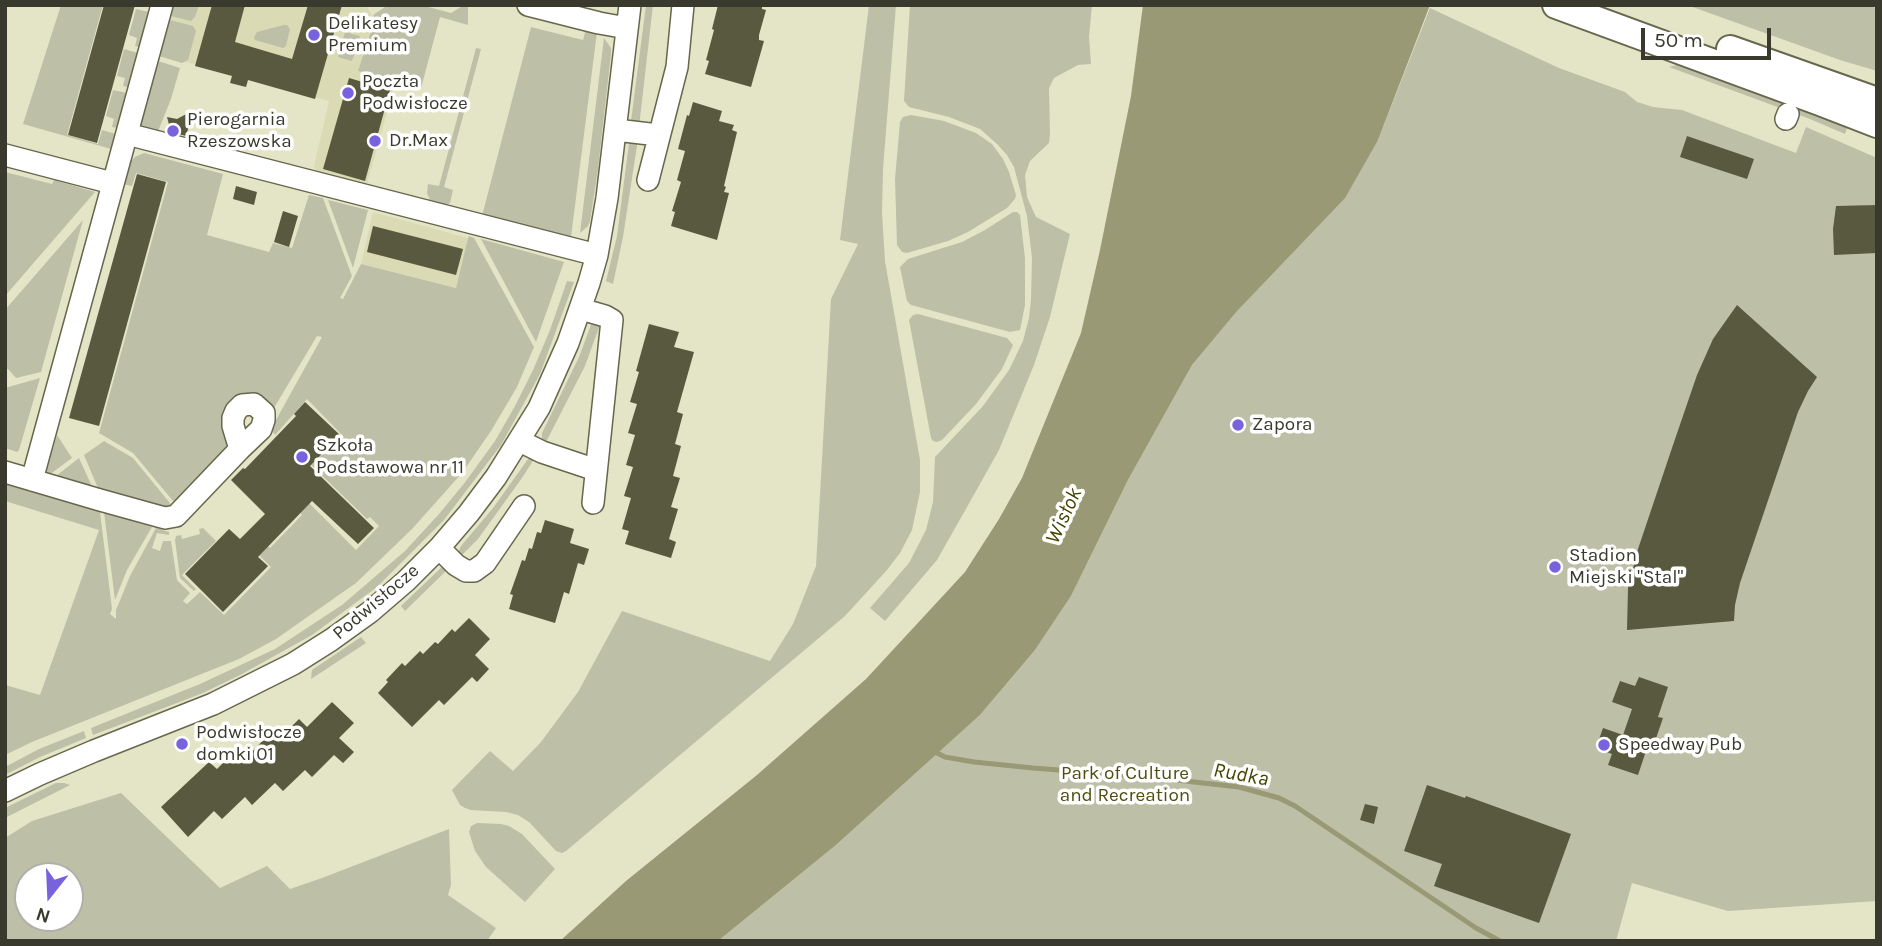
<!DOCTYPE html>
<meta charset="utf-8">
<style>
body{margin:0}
#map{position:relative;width:1882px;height:946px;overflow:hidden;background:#e4e5c7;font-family:Karla,sans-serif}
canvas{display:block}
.frame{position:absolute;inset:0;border:7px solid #39392d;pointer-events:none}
.north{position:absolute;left:14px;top:862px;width:70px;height:70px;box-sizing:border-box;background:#fff;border:2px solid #b0b0ab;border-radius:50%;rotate:198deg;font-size:19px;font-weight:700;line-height:28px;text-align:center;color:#39392d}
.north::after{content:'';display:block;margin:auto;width:24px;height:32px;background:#7962dd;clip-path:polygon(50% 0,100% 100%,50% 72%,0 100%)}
.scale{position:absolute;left:1641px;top:28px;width:130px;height:32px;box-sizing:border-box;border:4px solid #39392d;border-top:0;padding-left:9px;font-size:21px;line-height:24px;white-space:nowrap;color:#39392d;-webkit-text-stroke:5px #fff;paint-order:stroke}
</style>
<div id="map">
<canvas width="1882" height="946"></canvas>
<div class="frame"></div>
<div class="north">N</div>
<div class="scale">50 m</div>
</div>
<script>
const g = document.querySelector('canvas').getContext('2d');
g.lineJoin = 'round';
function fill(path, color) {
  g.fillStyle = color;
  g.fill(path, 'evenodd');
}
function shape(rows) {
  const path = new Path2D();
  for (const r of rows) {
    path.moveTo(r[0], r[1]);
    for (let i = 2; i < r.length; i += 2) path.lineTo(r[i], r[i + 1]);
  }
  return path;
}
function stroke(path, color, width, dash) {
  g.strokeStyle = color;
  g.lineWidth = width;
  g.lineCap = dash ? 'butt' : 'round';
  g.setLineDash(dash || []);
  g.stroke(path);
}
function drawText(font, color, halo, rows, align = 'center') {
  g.font = font + ' Karla,sans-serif';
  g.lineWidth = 7;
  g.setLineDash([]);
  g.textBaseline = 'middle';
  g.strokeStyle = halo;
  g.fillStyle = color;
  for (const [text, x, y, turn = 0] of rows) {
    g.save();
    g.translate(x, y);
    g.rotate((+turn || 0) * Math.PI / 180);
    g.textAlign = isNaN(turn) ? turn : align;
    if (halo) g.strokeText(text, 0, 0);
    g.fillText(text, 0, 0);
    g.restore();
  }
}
fill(shape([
 [170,5,366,5,374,18,358,71,396,81,366,187,317,173,314,166,329,101,156,54],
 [373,212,468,238,456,288,361,264]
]), '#dadbb5');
fill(shape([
 [61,5,103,5,67,135,98,144,102,130,116,134,111,149,23,124],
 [174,5,199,5,195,17,191,21,171,16],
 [388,5,421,5,451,13,464,5,468,7,468,25,440,17,421,88,358,71,375,18,373,15],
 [646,5,653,5,639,127,632,124,631,121],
 [869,5,896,5,883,169,882,213,885,261,920,460,920,492,912,530,900,553,887,570,845,616,566,851,562,853,556,851,529,822,518,815,506,812,471,810,465,808,460,805,452,790,490,751,513,771,541,742,578,692,622,611,770,661,793,624,816,566,831,299,858,244,840,240],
 [910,5,1092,5,1089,37,1091,64,1078,65,1054,78,1049,88,1050,134,1049,143,1030,161,1025,175,1027,197,1036,217,1070,234,1050,317,1034,365,999,450,967,507,937,560,885,621,870,608,909,563,926,530,933,502,935,457,983,406,1009,370,1023,341,1029,318,1031,299,1032,258,1027,216,1014,167,1007,155,997,144,980,129,949,117,909,107,904,101],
 [1687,5,1872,5,1877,10,1877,71,1840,60],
 [1430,8,1559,68,1625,92,1637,102,1653,107,1682,110,1796,153,1806,127,1877,158,1877,901,1728,911,1632,883,1616,941,718,941,836,845,980,715,1035,650,1071,596,1128,480,1192,365,1378,140],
 [136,9,149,12,140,47,135,46,137,38,129,35],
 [170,20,193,26,196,31,188,60,182,63,159,56],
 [284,25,287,25,290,29,286,46,283,48,255,40,254,37,257,32],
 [531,27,583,40,586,29,597,32,571,237,565,238,482,216],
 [345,32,360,36,352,61,338,57],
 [604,38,611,48,611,54,598,169,590,221,588,226,580,233],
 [476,48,481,49,444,187,453,190,450,203,446,205,436,204,430,200,427,193,428,184,439,186],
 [124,49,138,53,128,87,123,86,125,78,117,76],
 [158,61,180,68,171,99,157,134,141,129,139,125],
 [1680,64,1848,125,1845,134,1810,119,1669,67],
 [113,90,127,93,117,128,112,127,114,119,106,116],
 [911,115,944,121,976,133,992,144,1003,159,1009,172,1016,195,1015,199,1007,208,968,232,948,241,907,253,902,252,897,245,895,179,900,122,903,117],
 [638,139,623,237,613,284,606,281,617,236,629,143,632,140],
 [144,153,223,174,207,235,269,252,273,243,292,248,309,195,323,198,352,276,340,298,343,299,361,264,456,288,468,238,469,236,474,238,534,347,517,387,491,431,462,473,412,529,356,583,276,639,239,659,32,742,5,755,5,685,40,695,99,530,5,501,5,483,100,512,112,609,110,614,116,619,116,610,130,576,156,528,169,532,169,535,157,533,152,548,160,551,163,541,171,541,177,580,190,593,183,601,187,604,200,592,224,615,271,567,250,546,258,537,270,548,302,515,292,504,301,495,356,550,379,526,370,517,367,519,305,459,320,443,328,451,343,436,307,399,275,435,271,429,322,337,317,336,268,418,247,399,234,443,178,507,133,453,99,433,168,182,136,173,132,186,123,184,131,161,135,157],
 [5,172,52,184,54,180,95,192,5,296],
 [328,200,368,210,353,268],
 [1013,212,1017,212,1020,215,1025,258,1025,305,1020,330,1010,332,911,305,907,301,900,267,908,259,962,242,985,230],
 [83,220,41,372,16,378,8,369,5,368,5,310],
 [481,239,564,262,536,342],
 [567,281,574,282,540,374,501,445,444,520,377,587,312,635,242,674,203,693,93,735,91,728,200,684,275,649,342,605,405,551,439,514,466,481,495,441,515,406,533,370,550,330],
 [918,314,1007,338,1013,345,1002,369,976,404,942,440,937,442,933,441,931,438,909,320,913,315],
 [602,319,585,366,545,444,542,438,542,433,579,357,592,322],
 [40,378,19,450,17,452,5,448,5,388],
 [57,435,72,458,49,475,46,473],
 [104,441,133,458,174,508,166,509,114,492,100,493,84,455],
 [531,455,536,456,522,478,478,539,460,557,459,550,461,546,493,508],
 [79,458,95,493,51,480],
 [104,512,152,527,127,570,115,600],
 [203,528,216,541,182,575,196,589,194,591,180,578,175,540,176,536,181,535,182,539,200,534,199,529],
 [443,566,446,571,405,611,401,606],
 [361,637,366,643,311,679,312,670],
 [84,731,86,738,40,757,5,775,5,767,39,749],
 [56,783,64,783,70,785,5,818,5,808],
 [121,793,220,888,267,866,290,889,322,878,449,829,451,885,448,895,496,928,487,941,5,941,5,838,32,821],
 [70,876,70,918,28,918,28,876],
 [477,823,501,824,509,826,522,834,555,869,525,902,486,867,475,851,469,832,471,826]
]), '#bebfa7');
fill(shape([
 [1143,5,1430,5,1378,140,1345,198,1237,311,1192,365,1128,480,1071,596,1035,650,980,715,836,845,718,941,560,941,626,881,757,775,866,679,965,572,999,519,1022,478,1081,333,1100,250,1131,96]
]), '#999975');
stroke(shape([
 [937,753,945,757,974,762,1033,768,1149,777,1239,787,1279,798,1295,806,1476,928,1500,941]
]), '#999975', 5);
fill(shape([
 [104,5,135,5,97,143,68,135],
 [212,5,245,5,235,42,292,59,308,5,342,5,315,99,248,80,246,87,230,83,232,76,195,66],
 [718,5,762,5,762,9,766,10,759,35,759,40,764,41,751,87,705,74,709,61,706,60,714,30,712,29],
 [349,78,390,90,365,181,323,169],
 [693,102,722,111,719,121,734,125,732,130,737,132,724,186,726,187,724,192,729,193,717,240,671,226,675,212,672,211,681,182,677,180,685,151,678,149,687,115,689,116],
 [190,112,186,125,189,126,186,136,171,132,167,117,177,119],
 [1687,136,1754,159,1747,179,1680,157],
 [137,174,166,182,99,426,69,418],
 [236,186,257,192,254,205,233,199],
 [1877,205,1877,253,1834,255,1833,229,1836,206],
 [283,211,298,216,289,247,274,242],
 [373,226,463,249,456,275,367,252],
 [1737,305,1817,377,1808,391,1798,412,1740,583,1735,605,1734,621,1627,630,1628,588,1638,549,1673,445,1697,375,1713,339],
 [649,324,679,332,674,347,694,352,677,412,683,414,675,444,681,446,673,476,680,478,671,507,678,509,669,539,676,542,671,558,625,544,629,531,622,529,631,498,624,496,633,467,626,465,635,435,628,433,637,404,630,402,639,372,636,371],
 [305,402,340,435,310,466,374,528,358,544,312,501,258,557,268,566,223,612,185,574,229,529,240,539,265,514,231,480,243,468,245,469,296,416,294,414],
 [545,520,574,529,570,543,589,549,584,565,578,563,569,594,564,592,555,623,509,609,513,595,510,594,522,560,525,561,529,548,532,549,537,532,541,533],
 [469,618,490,639,475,655,489,669,477,682,472,677,444,705,439,700,412,727,378,693,388,682,386,680,402,663,405,666,420,651,423,654,435,642,438,644,452,629,455,632],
 [1639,677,1668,687,1658,717,1663,718,1653,747,1648,745,1638,775,1608,765,1612,754,1596,748,1603,728,1623,735,1632,709,1612,702,1620,681,1635,686],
 [332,702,354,723,339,738,354,752,343,763,334,755,312,777,305,770,283,791,275,783,252,805,245,797,222,819,214,811,188,837,161,807,209,762,217,769,239,747,248,756,269,734,277,741,299,719,307,727],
 [1427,785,1465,798,1466,796,1571,834,1539,923,1434,886,1442,864,1404,851],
 [1365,804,1378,807,1374,824,1360,820]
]), '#59593f');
const minor = shape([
 [528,5,599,23,627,28],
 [1786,119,1788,114],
 [616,130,658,135],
 [127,134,597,255],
 [5,155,112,183],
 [648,180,677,67,683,5],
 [581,309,605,316,612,320,593,503],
 [520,441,542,452,596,470],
 [5,472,100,500,165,518,176,516,240,449,261,429,264,420,264,413,254,404,242,405,236,411,233,418,233,426,240,449],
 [32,480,162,5],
 [439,548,456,565,466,571,474,571,485,563,524,506],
 [5,791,40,774,94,751,213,704,293,664,331,640,370,612,406,581,439,548,469,513,496,477,539,408,568,343,589,283,597,255,607,198,630,5]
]);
const major = shape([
 [1556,5,1820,102,1877,124],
 [1730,49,1877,101]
]);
stroke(minor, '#67674d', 24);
stroke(major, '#67674d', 30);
stroke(minor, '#fff', 21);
stroke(major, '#fff', 26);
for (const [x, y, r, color] of [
 [314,35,7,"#7962dd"],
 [348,93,7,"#7962dd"],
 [173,131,7,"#7962dd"],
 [375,141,7,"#7962dd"],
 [1238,425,7,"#7962dd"],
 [302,457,7,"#7962dd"],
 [1555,567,7,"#7962dd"],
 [182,744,7,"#7962dd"],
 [1604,745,7,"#7962dd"]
]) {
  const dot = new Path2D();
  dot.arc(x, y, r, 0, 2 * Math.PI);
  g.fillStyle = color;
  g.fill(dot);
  stroke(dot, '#fff', 2.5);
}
drawText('19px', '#39392d', '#fff', [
 ["Delikatesy",328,24],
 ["Premium",328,46],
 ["Poczta",362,82],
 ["Podwisłocze",362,104],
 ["Pierogarnia",187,120],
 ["Rzeszowska",187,142],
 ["Dr.Max",389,141],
 ["Zapora",1252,425],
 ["Szkoła",316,446],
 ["Podstawowa nr 11",316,468],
 ["Stadion",1569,556],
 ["Miejski \"Stal\"",1569,578],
 ["Podwisłocze",196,733],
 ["domki 01",196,755],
 ["Speedway Pub",1618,745]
], 'left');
drawText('19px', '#39392d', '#fff', [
 ["Podwisłocze",376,602,-40]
]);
drawText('19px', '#504e10', '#fff', [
 ["Park of Culture",1125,774],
 ["and Recreation",1125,796]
]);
drawText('italic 21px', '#464401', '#fff', [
 ["Wisłok",1064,516,-65],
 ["Rudka",1241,775,10]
]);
</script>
